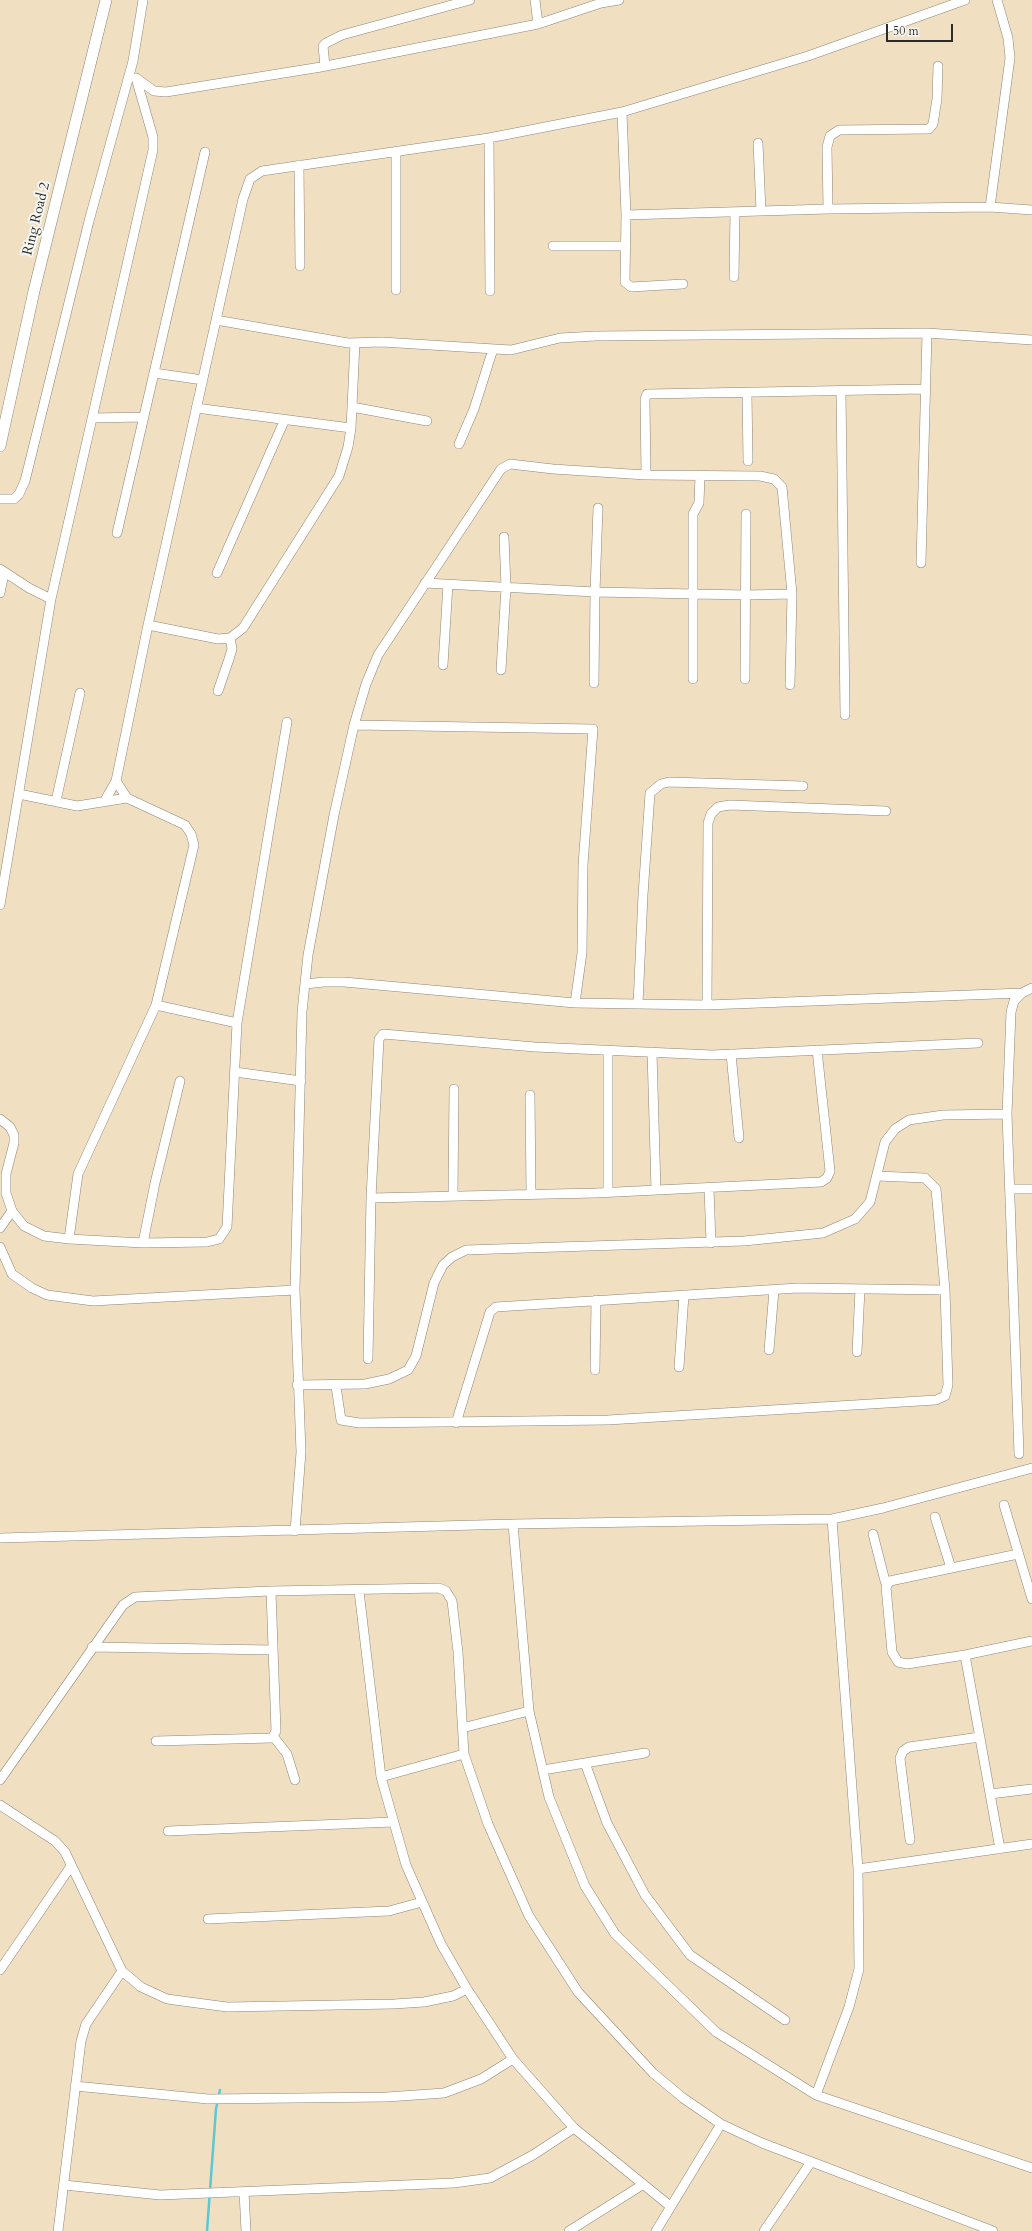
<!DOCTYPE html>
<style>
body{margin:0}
#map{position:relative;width:1032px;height:2231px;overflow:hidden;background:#f1dfc2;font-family:Cardo,serif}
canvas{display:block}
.scale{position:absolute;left:886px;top:24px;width:67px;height:18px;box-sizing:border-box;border:2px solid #2b2b2b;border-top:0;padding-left:5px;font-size:12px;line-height:14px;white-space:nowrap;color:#2b2b2b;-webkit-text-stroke:3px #f6f6f2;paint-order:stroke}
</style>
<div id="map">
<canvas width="1032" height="2231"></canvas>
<div class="scale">50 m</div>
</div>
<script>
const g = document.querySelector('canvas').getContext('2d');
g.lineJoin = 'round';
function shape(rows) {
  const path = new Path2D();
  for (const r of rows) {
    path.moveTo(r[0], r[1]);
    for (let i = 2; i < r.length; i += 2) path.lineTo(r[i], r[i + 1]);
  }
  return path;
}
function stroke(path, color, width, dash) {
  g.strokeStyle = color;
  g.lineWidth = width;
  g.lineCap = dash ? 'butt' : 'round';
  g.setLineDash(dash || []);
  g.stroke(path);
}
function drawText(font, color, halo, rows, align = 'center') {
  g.font = font + ' Cardo,serif';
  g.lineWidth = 4;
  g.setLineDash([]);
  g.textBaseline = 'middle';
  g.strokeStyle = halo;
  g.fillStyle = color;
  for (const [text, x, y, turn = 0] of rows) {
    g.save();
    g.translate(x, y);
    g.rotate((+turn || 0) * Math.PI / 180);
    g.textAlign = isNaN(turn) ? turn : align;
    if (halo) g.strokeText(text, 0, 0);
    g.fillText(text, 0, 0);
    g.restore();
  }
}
stroke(shape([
 [207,2231,216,2109,220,2090]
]), '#5bc8d2', 2.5);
const minor = shape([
 [535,0,538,24],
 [325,66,323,46,326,43,342,35,470,0],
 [136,78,154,91,166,92,321,67,538,24,601,3,619,0],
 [622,112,626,215,625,282,631,287,683,284],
 [489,138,490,291],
 [758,143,761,211],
 [299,165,300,266],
 [990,207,1010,58,1008,38,997,0],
 [828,209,827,147,830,136,839,130,929,129,933,124,937,99,938,66],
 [626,215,828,209,990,207,1032,210],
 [553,246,626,246],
 [734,277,735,212],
 [396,290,396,151],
 [216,320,348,343,382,342,511,350,560,338,595,336,927,333,1032,340],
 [154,373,203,380],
 [841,391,845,715],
 [747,393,748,461],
 [352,407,427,421],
 [196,408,351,428],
 [93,418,144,417],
 [459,444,474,409,493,349],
 [646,475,645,399,647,394,925,389],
 [0,499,14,499,19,494,25,481,89,221,133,61,143,0],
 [117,533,205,152],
 [921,563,927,333],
 [0,569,29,588,51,599],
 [217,573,285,419],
 [425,583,595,592,746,595,792,594],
 [0,593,4,573],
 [148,625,218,639,230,638,243,628,339,476,348,447,351,428,355,343],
 [443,665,448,584],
 [501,670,506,587,504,537],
 [693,679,693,514,699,503,700,475],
 [745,679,746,514],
 [594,683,595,592,598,508],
 [218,691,229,659,232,649,230,638],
 [354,725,593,729,583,865,582,953,575,1003],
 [19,794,77,806,127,798],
 [56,801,80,693],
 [104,802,116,781,148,625,243,199,250,179,262,171,489,138,622,112,808,56,965,0],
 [0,905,51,599,153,150,153,137,136,78],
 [305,984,324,982,344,982,575,1003,638,1004,707,1005,1022,993],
 [638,1004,643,895,650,793,661,784,669,782,803,786],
 [156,1005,237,1023],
 [707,1005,708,823,711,814,718,807,730,805,886,811],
 [608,1051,608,1192],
 [652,1052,656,1190],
 [731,1054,739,1138],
 [235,1072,301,1081],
 [530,1095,531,1194],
 [0,1119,10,1127,14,1135,14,1143,6,1174,6,1193,12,1211,24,1226,44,1236,69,1239,143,1243,207,1242,219,1239,227,1227,237,1023,287,722],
 [709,1188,711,1243],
 [1010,1189,1032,1189],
 [453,1196,454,1089],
 [371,1198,596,1193,821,1182,827,1178,830,1171,817,1050],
 [0,1228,12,1211],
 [69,1239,78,1174,156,1005,194,845,191,834,185,825,127,798,116,781],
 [143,1243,155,1183,180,1081],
 [0,1247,12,1274,32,1288,47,1295,93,1301,295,1290],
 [769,1350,774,1290],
 [857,1352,860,1289],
 [368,1359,371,1198,379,1039,383,1034,535,1047,712,1055,978,1043],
 [679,1367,684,1295],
 [595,1370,596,1300],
 [297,1385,365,1384,389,1379,408,1370,416,1356,434,1283,443,1265,452,1257,466,1250,744,1241,823,1233,855,1219,870,1202,885,1142,895,1129,909,1120,943,1115,1007,1114],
 [336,1386,341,1420,359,1423,608,1420,936,1400,945,1396,948,1385,945,1290,936,1189,925,1178,877,1176],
 [456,1423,490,1312,496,1307,798,1288,945,1290],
 [1019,1454,1007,1114,1011,1012,1014,1001,1022,993,1032,988],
 [1004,1505,1032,1599],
 [935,1517,951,1568],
 [513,1524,529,1711,549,1797,585,1886,615,1934,716,2032,816,2095,1032,2168],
 [295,1531,301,1452,295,1290,302,1012,308,955,334,815,354,725,366,684,378,655,501,469,510,464,553,469,646,475,760,476,774,479,782,487,792,594,790,685],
 [873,1534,885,1581,888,1584],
 [0,1538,513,1524,832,1519,883,1508,1032,1468],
 [1018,1554,890,1581,886,1587,892,1652,898,1662,907,1664,965,1655,1032,1641],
 [359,1591,381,1777,406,1865,441,1944,467,1989,513,2059,574,2128,670,2206],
 [92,1647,273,1650],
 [965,1655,1000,1849],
 [462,1728,529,1711],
 [273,1736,287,1754,295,1780],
 [156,1741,272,1738,276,1731,271,1591],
 [585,1763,607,1823,645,1895,690,1955,785,2020],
 [543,1770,645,1753],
 [381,1777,464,1754],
 [0,1780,123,1605,135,1597,271,1591,439,1588,446,1591,452,1601,458,1652,464,1754,488,1824,529,1916,578,1992,653,2073,683,2098,721,2124,762,2143,993,2231],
 [990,1794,1032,1789],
 [0,1805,55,1841,65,1852,122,1971,141,1987,167,1999,227,2007,394,2004,424,2002,453,1996,467,1989],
 [168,1831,393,1822],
 [910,1840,900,1758,903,1751,909,1747,980,1737],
 [858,1869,1032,1844],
 [208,1919,389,1911,422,1902],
 [0,1970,71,1866],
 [75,2086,208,2099,387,2097,444,2093,481,2079,513,2059],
 [816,2095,849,2007,859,1969,858,1869,832,1519],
 [64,2185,160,2195,454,2183,490,2178,533,2155,574,2128],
 [244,2192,246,2231],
 [58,2231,81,2041,86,2024,122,1971],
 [569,2231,642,2185],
 [656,2231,721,2124],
 [764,2231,811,2162]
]);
const major = shape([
 [0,446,34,291,106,0]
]);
stroke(minor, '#8e8576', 10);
stroke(major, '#8e8576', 12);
stroke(minor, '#fff', 9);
stroke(major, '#fff', 11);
drawText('14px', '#2b2b2b', '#f6f6f2', [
 ["Ring Road 2",37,219,-76]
]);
</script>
